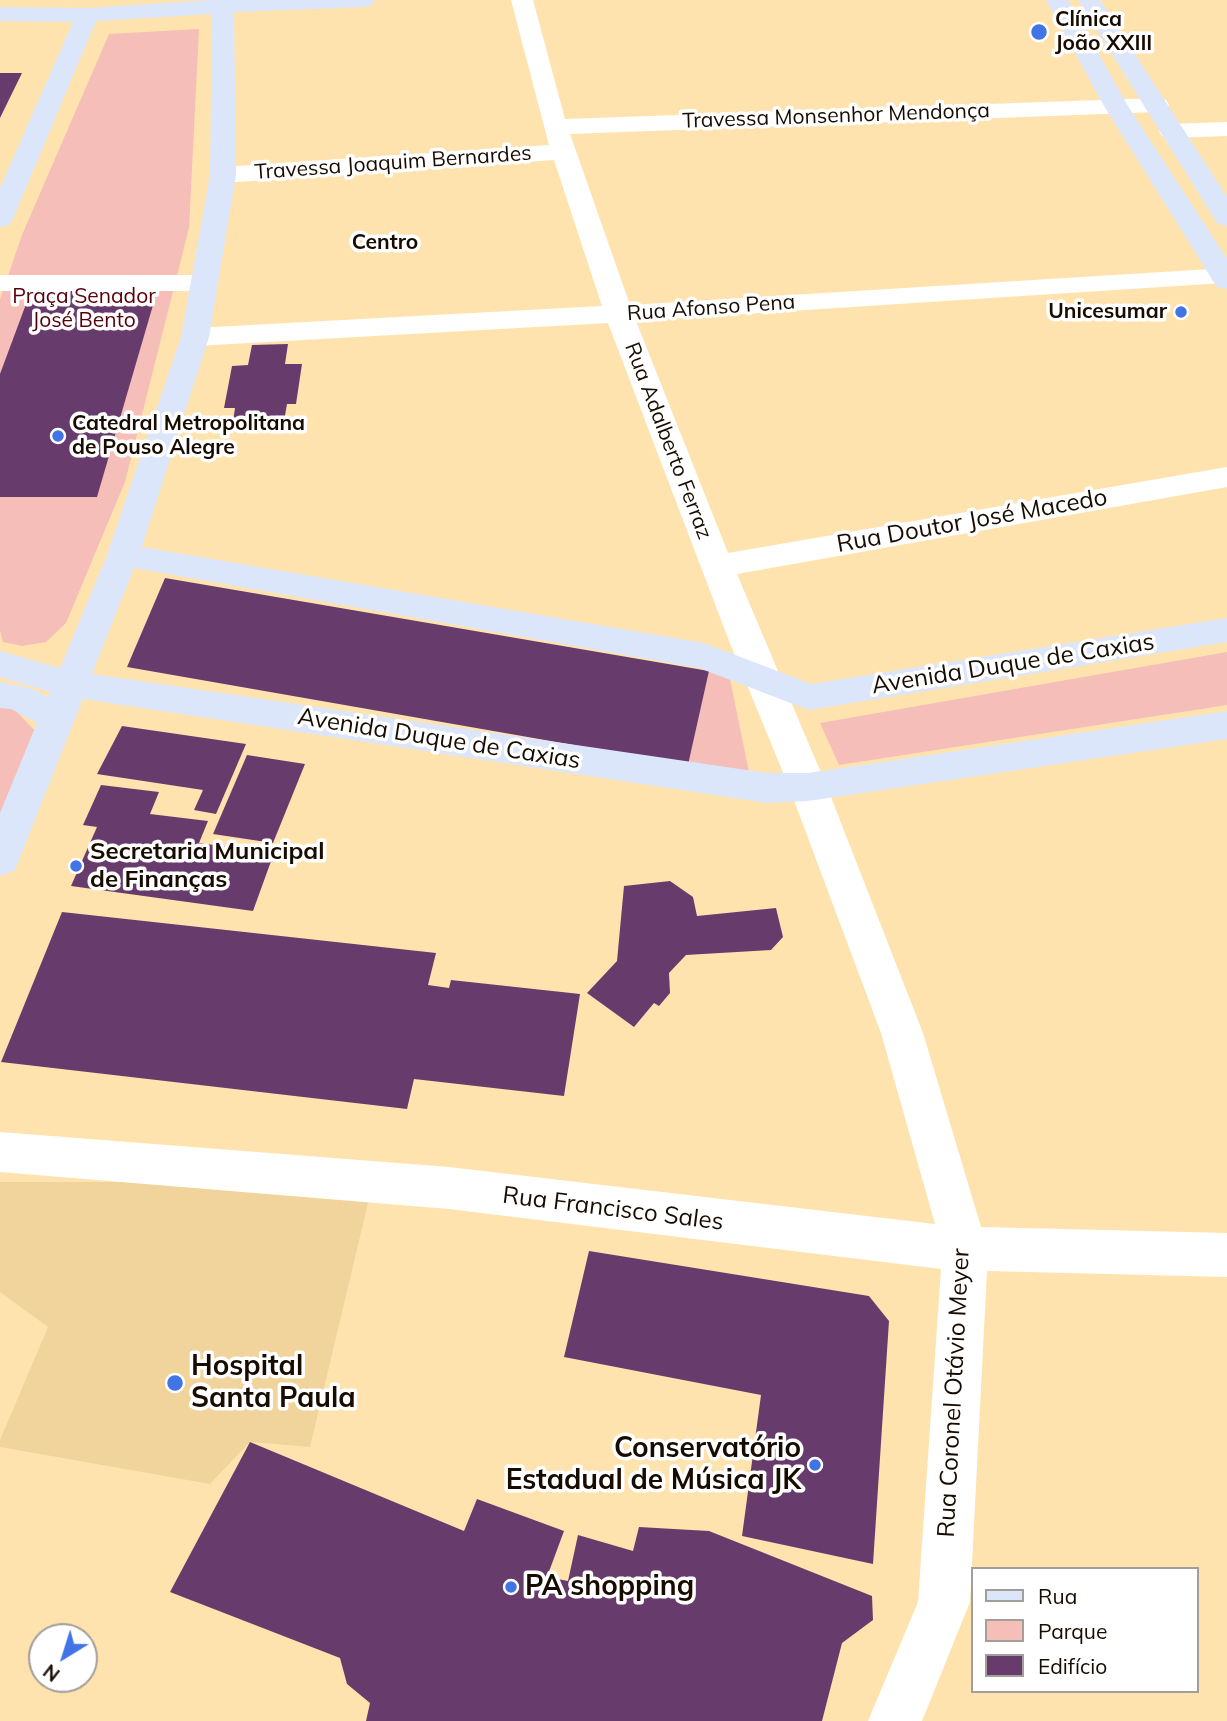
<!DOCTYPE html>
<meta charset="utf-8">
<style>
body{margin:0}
#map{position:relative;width:1227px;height:1721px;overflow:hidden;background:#ffe3af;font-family:Mulish,sans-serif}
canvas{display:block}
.legend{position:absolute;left:971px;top:1567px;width:228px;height:126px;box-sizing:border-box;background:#fff;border:2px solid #a39e99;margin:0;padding:9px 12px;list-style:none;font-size:21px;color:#180c00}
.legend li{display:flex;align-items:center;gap:14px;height:35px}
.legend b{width:35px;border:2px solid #a39e99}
.north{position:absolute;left:28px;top:1623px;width:70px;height:70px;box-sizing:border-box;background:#fff;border:2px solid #a39e99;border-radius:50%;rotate:218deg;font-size:19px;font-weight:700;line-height:28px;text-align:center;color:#180c00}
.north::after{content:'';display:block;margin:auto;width:24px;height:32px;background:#4174e4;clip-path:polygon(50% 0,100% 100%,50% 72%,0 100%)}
</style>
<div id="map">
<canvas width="1227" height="1721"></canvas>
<ul class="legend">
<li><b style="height:9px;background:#dce6fb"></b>Rua</li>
<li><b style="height:19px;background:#f5beb9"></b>Parque</li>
<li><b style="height:19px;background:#673c6c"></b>Edifício</li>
</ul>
<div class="north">N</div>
</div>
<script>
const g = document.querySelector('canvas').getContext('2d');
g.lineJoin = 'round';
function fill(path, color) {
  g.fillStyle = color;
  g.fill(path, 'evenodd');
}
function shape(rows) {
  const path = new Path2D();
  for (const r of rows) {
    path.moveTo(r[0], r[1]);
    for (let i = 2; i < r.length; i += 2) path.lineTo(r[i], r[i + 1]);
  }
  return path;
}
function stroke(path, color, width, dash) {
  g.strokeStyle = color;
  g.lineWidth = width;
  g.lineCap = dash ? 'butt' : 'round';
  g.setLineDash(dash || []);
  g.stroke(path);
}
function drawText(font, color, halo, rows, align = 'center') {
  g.font = font + ' Mulish,sans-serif';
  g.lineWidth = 7;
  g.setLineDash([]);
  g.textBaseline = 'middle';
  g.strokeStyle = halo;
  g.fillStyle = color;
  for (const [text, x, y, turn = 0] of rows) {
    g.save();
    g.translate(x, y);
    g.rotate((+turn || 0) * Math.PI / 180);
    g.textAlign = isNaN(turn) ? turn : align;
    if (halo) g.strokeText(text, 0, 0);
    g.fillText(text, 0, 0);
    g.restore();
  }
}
fill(shape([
 [0,1182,373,1182,310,1447,250,1442,210,1484,0,1447,0,1440,48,1327,0,1292]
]), '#f1d49c');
fill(shape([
 [199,29,189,228,125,482,66,623,46,642,22,646,3,642,0,631,0,299,22,235,109,34],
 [1227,652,1227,705,839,765,820,723],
 [709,671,729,674,749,772,688,765],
 [0,706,15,710,36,732,0,816]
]), '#f5beb9');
fill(shape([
 [0,73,22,73,0,118],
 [32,288,158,288,97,497,0,497,0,374],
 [288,344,285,364,302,364,296,404,287,404,283,427,232,428,235,408,224,408,232,366,248,365,252,345],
 [165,578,709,671,688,765,127,667],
 [122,726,246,744,216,814,194,810,203,790,97,774],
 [247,755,305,764,273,843,213,834],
 [101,785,159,792,150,814,208,821,199,843,274,853,253,911,71,886,97,827,83,825],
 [670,881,693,897,697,916,776,908,783,937,771,950,686,955,669,973,670,993,659,1006,654,1003,634,1027,587,993,617,961,624,886],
 [62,912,436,953,428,985,449,988,451,980,580,994,564,1096,414,1079,407,1109,1,1062],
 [589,1251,869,1296,889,1321,873,1564,742,1536,761,1395,564,1357],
 [250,1442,464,1531,477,1499,564,1531,547,1577,568,1581,578,1535,633,1551,639,1527,709,1531,872,1596,873,1620,842,1643,822,1721,366,1721,370,1703,347,1684,340,1658,170,1592]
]), '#673c6c');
fill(shape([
 [511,0,533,0,565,119,1157,98,1166,100,1169,105,1166,110,1157,112,570,134,630,305,1227,268,1227,282,1223,283,636,321,728,553,1227,467,1227,487,737,574,827,787,923,1033,981,1227,1227,1233,1227,1277,987,1271,970,1602,922,1721,868,1721,918,1602,941,1269,449,1209,0,1172,0,1132,449,1167,935,1224,881,1033,789,787,731,646,608,323,195,346,185,343,181,337,185,331,195,328,602,306,554,160,223,183,214,180,210,175,214,170,223,167,549,145,511,0],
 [1227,122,1227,136,1171,138,1162,136,1159,131,1162,126,1171,124,1227,122],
 [0,275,204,275,214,277,218,283,214,289,204,291,0,291,0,275]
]), '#fff');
fill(shape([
 [211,0,375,0,372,5,364,7,234,12,236,175,209,337,142,547,704,643,811,684,1227,618,1227,642,809,710,699,668,134,568,92,674,767,773,808,773,1227,711,1227,739,808,801,767,803,83,699,19,860,14,871,0,876,0,813,37,723,11,709,0,708,0,682,31,688,48,697,50,692,0,677,0,651,60,668,107,555,181,337,210,175,212,14,96,21,13,219,9,225,0,227,0,188,73,22,0,21,0,7,87,8,211,0],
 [1046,0,1068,0,1128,106,1227,259,1227,289,1217,287,1213,281,1104,106,1046,0],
 [1078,0,1100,0,1227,197,1227,226,1218,224,1214,218,1078,0]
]), '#dce6fb');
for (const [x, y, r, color] of [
 [1039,32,9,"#4174e4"],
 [1181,312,7,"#4174e4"],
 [58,436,7,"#4174e4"],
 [76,866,7,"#4174e4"],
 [175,1383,9,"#4174e4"],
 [815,1465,7,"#4174e4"],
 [511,1587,7,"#4174e4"]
]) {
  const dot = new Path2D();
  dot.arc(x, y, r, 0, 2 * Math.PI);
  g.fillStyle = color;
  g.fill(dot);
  stroke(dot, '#fff', 2.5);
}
drawText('bold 21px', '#180c00', '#fff', [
 ["Clínica",1055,20],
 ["João XXIII",1055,44],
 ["Unicesumar",1167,312,"right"],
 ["Catedral Metropolitana",72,424],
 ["de Pouso Alegre",72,448]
], 'left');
drawText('21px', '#180c00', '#fff', [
 ["Travessa Monsenhor Mendonça",836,116,-2],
 ["Travessa Joaquim Bernardes",393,163,-4],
 ["Rua Afonso Pena",711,308,-4],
 ["Rua Adalberto Ferraz",668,441,69]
]);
drawText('bold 21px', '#180c00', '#fff', [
 ["Centro",385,243]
]);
drawText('21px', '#570009', '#fff', [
 ["Praça Senador",84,297],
 ["José Bento",84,321]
]);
drawText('24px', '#180c00', '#fff', [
 ["Rua Doutor José Macedo",972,521,-10],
 ["Avenida Duque de Caxias",1013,664,-9],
 ["Avenida Duque de Caxias",439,739,9],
 ["Rua Francisco Sales",613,1209,7],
 ["Rua Coronel Otávio Meyer",954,1393,-87]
]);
drawText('bold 24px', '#180c00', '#fff', [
 ["Secretaria Municipal",90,852],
 ["de Finanças",90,880]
], 'left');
drawText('bold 28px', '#180c00', '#fff', [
 ["Hospital",191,1367],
 ["Santa Paula",191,1399],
 ["Conservatório",801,1449,"right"],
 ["Estadual de Música JK",801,1481,"right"],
 ["PA shopping",525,1587]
], 'left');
</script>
